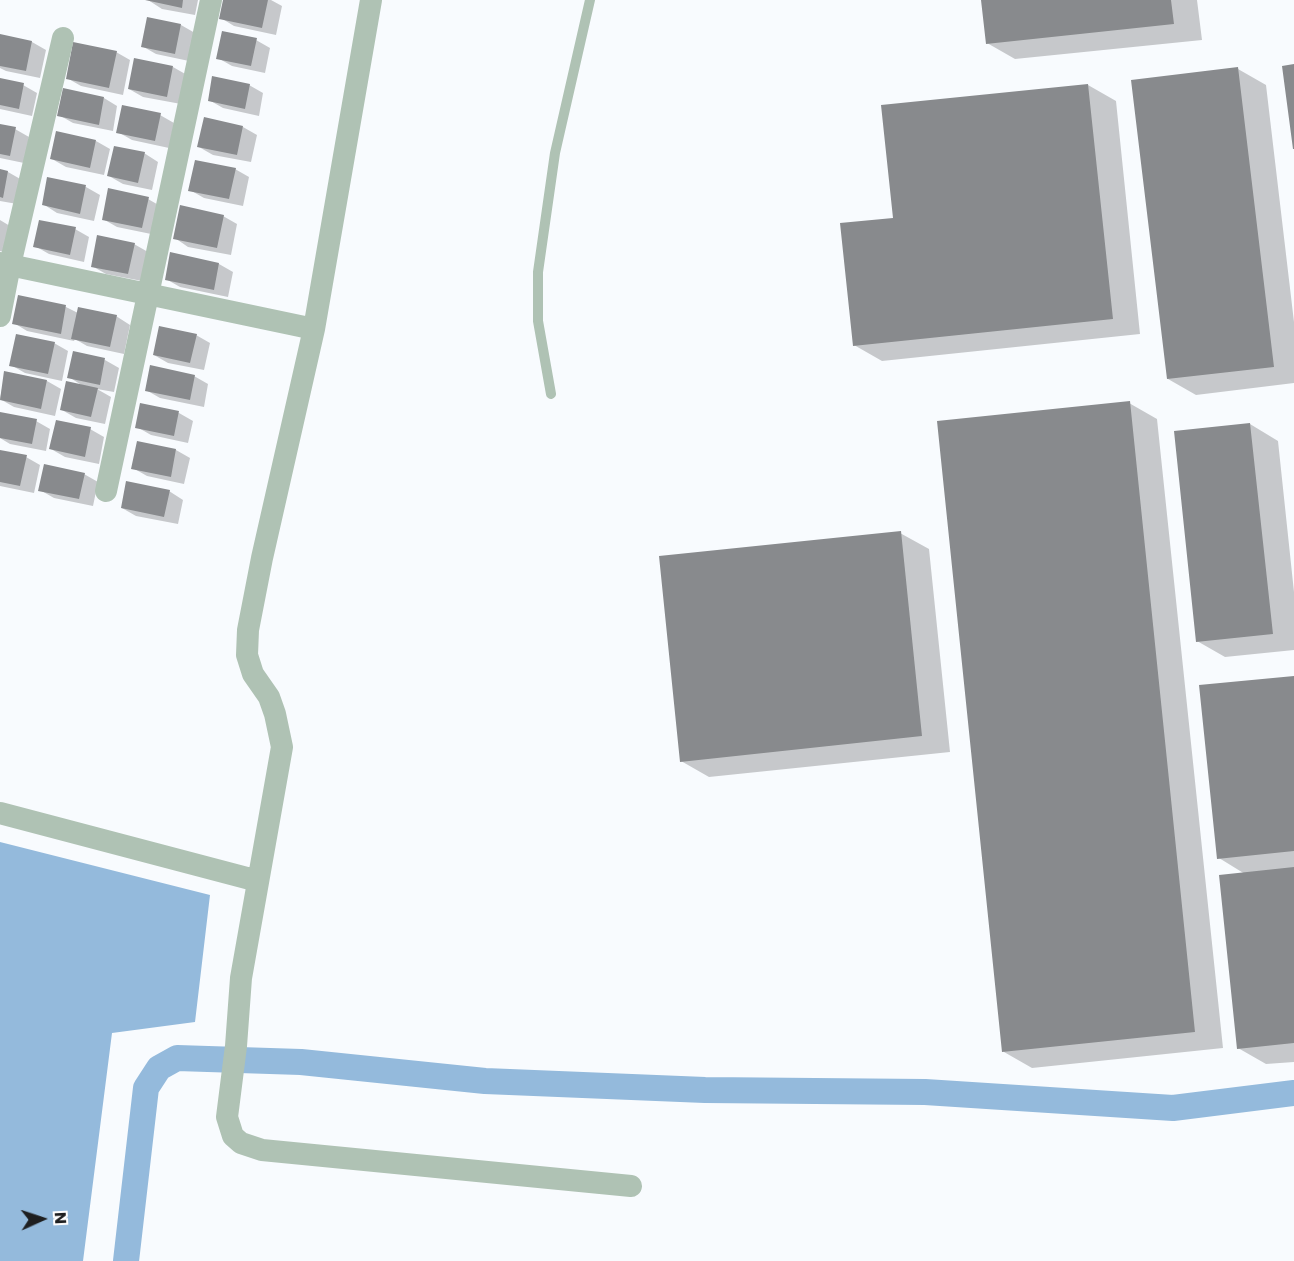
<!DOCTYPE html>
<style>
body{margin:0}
#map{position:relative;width:1294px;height:1261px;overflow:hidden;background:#f8fbfe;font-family:Poppins,sans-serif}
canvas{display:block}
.north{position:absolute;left:12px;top:1189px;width:60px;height:60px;-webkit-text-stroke:4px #fff;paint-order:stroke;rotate:87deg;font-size:16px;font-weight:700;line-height:24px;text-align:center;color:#1e1f20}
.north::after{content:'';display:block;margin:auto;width:21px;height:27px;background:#1e1f20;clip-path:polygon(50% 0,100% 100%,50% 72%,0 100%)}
</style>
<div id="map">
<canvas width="1294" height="1261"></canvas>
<div class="north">N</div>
</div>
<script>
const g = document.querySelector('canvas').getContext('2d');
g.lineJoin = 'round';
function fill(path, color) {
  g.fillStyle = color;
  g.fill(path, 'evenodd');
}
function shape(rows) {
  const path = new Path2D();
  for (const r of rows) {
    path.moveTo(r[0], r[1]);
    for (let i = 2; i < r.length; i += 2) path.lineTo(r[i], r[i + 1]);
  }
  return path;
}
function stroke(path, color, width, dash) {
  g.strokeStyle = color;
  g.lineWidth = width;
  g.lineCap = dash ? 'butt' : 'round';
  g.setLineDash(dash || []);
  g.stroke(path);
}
fill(shape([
 [0,842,210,895,195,1022,112,1033,83,1261,0,1261]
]), '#94badc');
fill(shape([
 [148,0,198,0,195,15,162,9],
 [224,0,271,0,282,6,276,35,234,26,221,18],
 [982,0,1197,0,1202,40,1015,59,987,43],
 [181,25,195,33,189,61,156,54,142,46],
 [0,35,32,42,46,50,40,78,6,71,0,68],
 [256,40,270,48,265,73,232,66,218,58],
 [116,52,130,60,123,95,81,86,67,78],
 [173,67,187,75,181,104,143,97,129,89],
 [1238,69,1266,85,1294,322,1294,383,1196,395,1168,379],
 [0,80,23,85,37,93,32,116,0,109],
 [249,85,263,93,259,116,223,108,209,100],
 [1088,85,1116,101,1140,334,882,361,854,345],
 [104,98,117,106,113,131,73,123,59,115],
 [160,115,174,123,169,148,132,140,118,132],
 [0,125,15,129,29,137,24,163,0,158],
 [243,127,257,135,251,162,213,155,199,147],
 [96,141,110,149,104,175,66,167,52,159],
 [144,153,158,162,152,190,123,184,109,176],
 [235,169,249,177,243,206,204,198,190,190],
 [0,171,8,172,22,180,17,204,0,201],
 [48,179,86,187,100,195,94,221,57,213,43,204],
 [148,199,162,207,156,235,117,227,103,219],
 [223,216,237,224,231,255,188,247,175,238],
 [0,220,10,226,4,252,0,251],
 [75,229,89,237,84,262,49,254,35,246],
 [134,244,148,252,142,281,106,274,92,266],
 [171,254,219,264,233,272,228,297,180,287,166,279],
 [19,297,66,307,78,313,116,316,130,325,124,354,87,346,75,339,74,341,27,331,14,323],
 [196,335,210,343,204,370,168,363,154,355],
 [54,343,68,351,62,381,25,373,11,365],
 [105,360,119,368,114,392,97,389,111,397,105,424,76,418,62,410,83,386,69,377],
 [5,373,47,381,61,389,55,416,14,407,0,399],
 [194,376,208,384,204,407,160,398,146,390],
 [1129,403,1157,419,1223,1048,1032,1068,1004,1052],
 [141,405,179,413,193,421,188,443,151,435,137,427],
 [0,417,36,421,50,429,46,451,10,444,0,438],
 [1250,424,1278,441,1294,592,1294,650,1225,657,1197,641],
 [90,429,104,437,99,464,65,457,51,449],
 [138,443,176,450,190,458,184,484,147,476,133,468],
 [0,452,26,457,40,465,34,493,0,486],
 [84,474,98,482,93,506,54,498,40,490],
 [169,491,183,500,178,524,136,516,122,508],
 [900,533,929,549,950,752,709,777,681,761],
 [1294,677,1294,1062,1266,1064,1238,1048,1245,874,1219,858]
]), '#0003');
stroke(shape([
 [126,1261,146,1088,159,1068,177,1058,301,1062,485,1081,705,1090,925,1092,1173,1108,1294,1093]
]), '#94badc', 26);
fill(shape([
 [145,0,183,0,182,8],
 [223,0,268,0,262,28,219,19],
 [981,0,1171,0,1174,24,986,44],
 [147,17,181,24,175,54,141,47],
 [222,31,257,38,251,66,216,59],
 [0,34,32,41,26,71,0,66],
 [73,42,117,51,109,88,66,79],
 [134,58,173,66,167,97,128,89],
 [1294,64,1294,149,1293,149,1282,66],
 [1238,67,1274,367,1167,379,1131,80],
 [212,76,250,84,245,109,208,101],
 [0,78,24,83,19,109,0,105],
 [1088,84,1113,319,853,346,840,223,893,218,881,105],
 [63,88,104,97,99,125,57,116],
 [122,105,161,113,155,141,116,133],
 [204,117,243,126,237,155,197,147],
 [0,124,16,127,10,156,0,154],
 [56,131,96,140,90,168,50,159],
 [114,146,145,152,138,183,107,176],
 [195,160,236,168,229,199,188,191],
 [0,169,8,171,3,198,0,197],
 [47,177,86,185,80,214,42,205],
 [108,188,149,197,142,228,102,220],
 [180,205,224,215,217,248,173,239],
 [39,220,76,227,70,255,33,247],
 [97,235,135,243,128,274,91,267],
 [170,252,219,263,214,290,165,280],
 [18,295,66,305,61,334,12,324],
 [78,307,117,315,110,347,71,339],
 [159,326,197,334,190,363,153,355],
 [16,334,55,342,48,374,9,366],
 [73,351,105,358,100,385,67,378],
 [150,365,195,375,190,400,145,391],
 [4,371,47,380,41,409,0,400],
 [66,381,98,388,91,417,60,410],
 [1130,401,1195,1032,1002,1052,937,421],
 [140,403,179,411,174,436,135,428],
 [0,412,37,419,32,444,0,438],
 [56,420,91,427,85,457,49,449],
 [1250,423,1273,634,1196,642,1174,431],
 [137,441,176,449,171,477,131,469],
 [0,450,27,455,20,486,0,482],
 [44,464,85,473,79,499,38,491],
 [126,481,170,490,164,517,121,508],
 [901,531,922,736,680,762,659,556],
 [1294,676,1294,851,1217,859,1199,685],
 [1294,867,1294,1043,1237,1049,1219,875]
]), '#888a8d');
stroke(shape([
 [551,394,538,321,538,272,555,153,590,0]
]), '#afc2b4', 10);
stroke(shape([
 [371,0,314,329,262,558,248,630,247,655,253,674,269,697,275,714,282,747,241,978,236,1046,227,1117,233,1136,241,1143,262,1150,631,1186],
 [0,263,314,329],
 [0,316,10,265,63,38],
 [106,491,211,0],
 [0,813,258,881]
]), '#afc2b4', 22);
</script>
